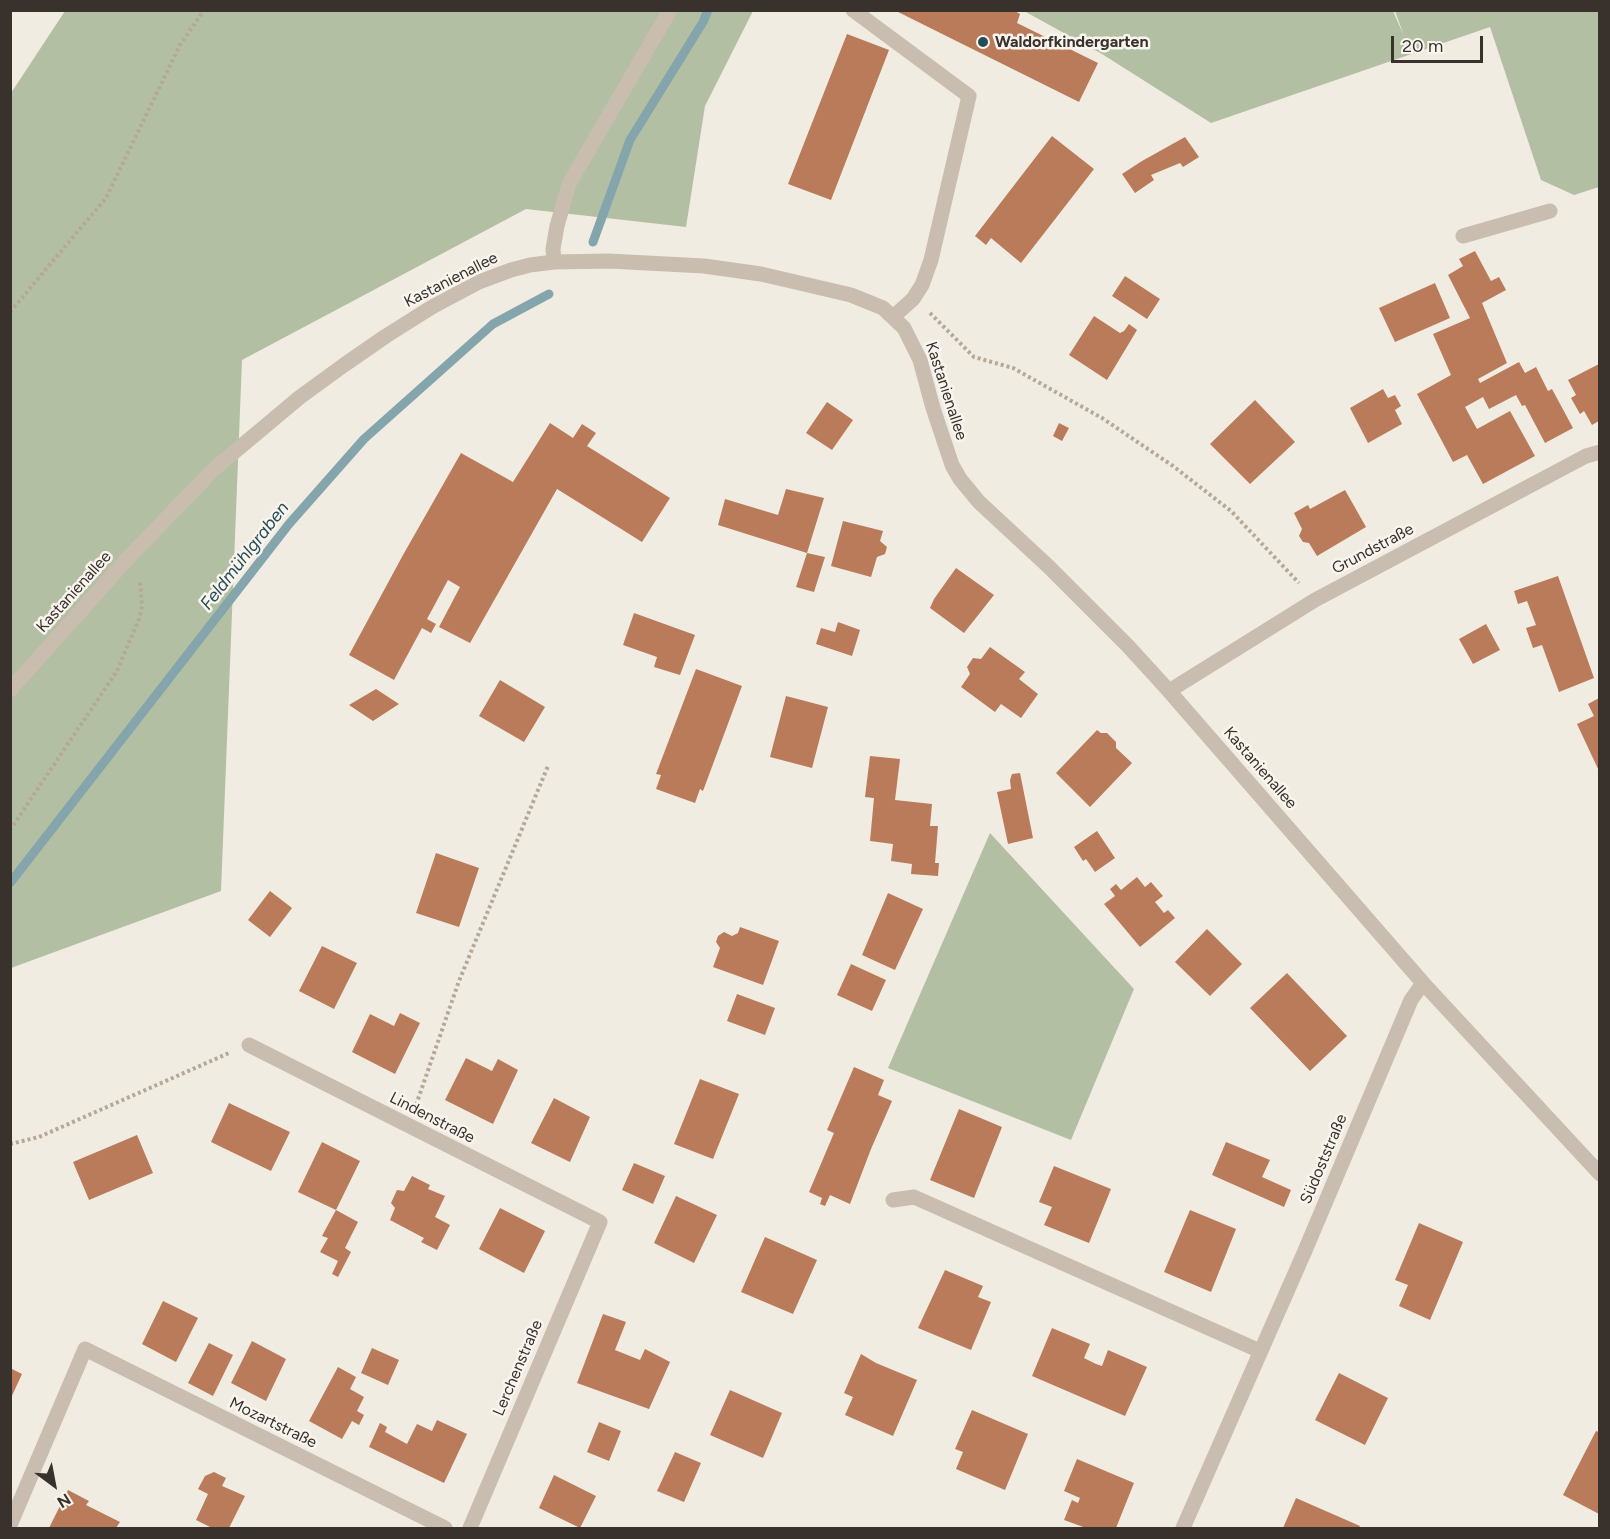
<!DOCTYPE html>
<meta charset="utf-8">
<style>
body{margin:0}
#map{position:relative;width:1610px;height:1539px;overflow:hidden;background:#f1ece2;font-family:Figtree,sans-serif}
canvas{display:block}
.frame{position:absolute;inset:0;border:12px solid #38312c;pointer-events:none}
.north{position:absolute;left:24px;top:1455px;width:60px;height:60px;-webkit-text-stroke:4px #f9f5ee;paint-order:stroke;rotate:148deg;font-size:16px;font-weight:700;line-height:24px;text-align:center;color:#38312c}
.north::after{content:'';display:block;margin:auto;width:21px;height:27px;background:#38312c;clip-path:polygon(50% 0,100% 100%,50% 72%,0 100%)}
.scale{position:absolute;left:1391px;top:36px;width:92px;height:27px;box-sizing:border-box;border:3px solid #38312c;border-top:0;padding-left:8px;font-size:18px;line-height:21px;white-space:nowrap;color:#38312c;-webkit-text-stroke:4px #f9f5ee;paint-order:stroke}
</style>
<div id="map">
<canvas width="1610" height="1539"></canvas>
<div class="frame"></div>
<div class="north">N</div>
<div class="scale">20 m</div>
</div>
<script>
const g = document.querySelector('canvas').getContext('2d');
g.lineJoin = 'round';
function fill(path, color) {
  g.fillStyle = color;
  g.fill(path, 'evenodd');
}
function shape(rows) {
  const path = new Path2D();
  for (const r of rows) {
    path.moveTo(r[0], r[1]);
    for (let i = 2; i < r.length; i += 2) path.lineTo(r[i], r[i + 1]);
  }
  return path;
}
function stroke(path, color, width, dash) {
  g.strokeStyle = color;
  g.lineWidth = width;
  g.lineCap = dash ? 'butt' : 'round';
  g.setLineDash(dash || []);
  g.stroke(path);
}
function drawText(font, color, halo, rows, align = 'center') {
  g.font = font + ' Figtree,sans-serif';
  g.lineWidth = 5;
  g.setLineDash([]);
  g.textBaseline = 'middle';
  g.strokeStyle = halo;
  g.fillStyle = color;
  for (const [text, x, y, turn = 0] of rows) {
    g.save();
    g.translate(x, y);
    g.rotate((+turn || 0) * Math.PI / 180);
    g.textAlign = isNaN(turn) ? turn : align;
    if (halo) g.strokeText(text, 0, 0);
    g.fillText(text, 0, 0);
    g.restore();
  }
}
fill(shape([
 [65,11,753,11,705,106,686,227,526,209,242,360,221,891,11,968,11,93],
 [1024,11,1393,11,1404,36,1395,11,1599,11,1599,187,1574,195,1541,180,1490,27,1211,123,1102,54],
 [990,833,1134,989,1071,1140,888,1068]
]), '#b3bfa3');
stroke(shape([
 [593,242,630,140,703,22,708,10],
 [10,883,289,524,364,439,493,324,549,294]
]), '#84a5ab', 9);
fill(shape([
 [894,10,1013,10,1020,14,1017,23,1098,63,1079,102],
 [847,34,889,50,831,200,788,184],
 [1052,136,1094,169,1021,263,991,238,986,245,975,236],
 [1185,137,1199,157,1183,167,1180,163,1151,175,1154,180,1135,193,1122,174,1142,161],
 [1475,251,1491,281,1499,277,1506,290,1482,303,1507,363,1478,379,1480,383,1519,362,1525,373,1536,367,1548,391,1552,389,1573,428,1545,443,1525,405,1522,406,1516,395,1489,409,1483,397,1465,407,1477,429,1510,411,1535,456,1483,484,1467,455,1453,462,1417,394,1451,375,1433,334,1470,318,1448,275,1463,266,1459,259],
 [1125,276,1160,299,1147,319,1112,296],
 [1435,283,1450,318,1395,342,1379,308],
 [1094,316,1120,333,1124,331,1129,324,1137,330,1107,380,1069,355],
 [1599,364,1599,421,1592,425,1584,411,1580,414,1571,398,1576,395,1568,380],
 [1383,389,1388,398,1395,395,1401,406,1395,410,1402,424,1368,443,1350,408],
 [1255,400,1295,442,1250,484,1210,444],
 [827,402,853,420,832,450,806,433],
 [550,423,573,438,582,424,596,433,587,446,670,498,642,542,557,489,470,643,439,627,460,587,448,580,427,619,436,624,431,633,422,628,394,680,349,655,403,555,461,453,513,482],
 [1059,423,1069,428,1062,441,1053,436],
 [786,489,824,498,807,553,825,557,814,592,796,587,807,553,718,525,725,499,778,515],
 [1345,490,1366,527,1317,556,1309,543,1303,542,1299,536,1302,529,1294,513,1308,505,1310,509],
 [843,521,883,531,880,541,887,547,885,554,877,557,871,577,831,566],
 [956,568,994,595,964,633,930,608,934,599],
 [1558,576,1594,678,1559,692,1542,645,1533,648,1526,628,1536,625,1527,601,1518,604,1514,591],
 [634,613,695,635,680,675,654,667,657,657,623,645],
 [838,622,860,630,852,656,816,644,821,628,835,632],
 [1486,624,1500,650,1473,664,1459,639],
 [990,647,1025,672,1019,679,1038,694,1021,718,1001,704,995,712,961,687,970,674,967,667,973,658,981,659],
 [696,669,742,686,703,791,700,789,695,803,656,789,661,775,656,774],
 [500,680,545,707,524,742,479,716],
 [376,689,399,704,373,721,349,705],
 [786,696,828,707,812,768,770,757],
 [1599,698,1599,771,1577,724,1594,716,1588,704],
 [1097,730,1101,733,1107,733,1116,742,1116,748,1132,763,1090,807,1056,773],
 [870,756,900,759,895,800,932,804,930,826,938,826,935,863,939,863,938,876,911,874,912,864,891,861,893,844,870,841,874,798,865,797],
 [1020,773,1033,838,1008,844,997,792,1011,789,1010,780,1012,774],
 [1097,831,1115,858,1095,872,1086,859,1083,861,1074,847],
 [436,853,479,868,459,927,416,913],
 [1137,877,1145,887,1151,882,1163,896,1155,902,1164,913,1168,910,1175,918,1140,947,1104,904,1115,896,1110,889,1116,884,1121,890],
 [270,891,292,908,270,937,248,920],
 [888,893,923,909,895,970,862,955],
 [740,927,779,941,763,985,713,967,720,948,716,942,718,936,724,932,732,936,738,933],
 [1207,929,1242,964,1210,996,1175,962],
 [322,946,357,963,334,1009,299,991],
 [851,964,886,980,872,1011,837,995],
 [1287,973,1347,1036,1310,1071,1250,1008],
 [737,994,775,1008,765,1035,727,1021],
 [400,1013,420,1023,395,1074,352,1052,370,1014,394,1026],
 [466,1058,492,1071,498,1059,518,1070,493,1124,445,1100],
 [854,1067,884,1080,878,1095,892,1101,871,1149,850,1204,830,1195,825,1206,820,1204,822,1198,809,1192,834,1133,827,1130],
 [700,1079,739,1094,713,1159,674,1144],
 [554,1098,590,1117,570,1162,531,1143],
 [229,1103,290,1132,271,1171,211,1142],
 [959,1109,1002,1127,974,1198,930,1180],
 [137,1135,153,1173,89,1200,73,1162],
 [322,1142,360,1161,336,1210,298,1192],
 [1226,1142,1270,1160,1262,1177,1291,1190,1284,1207,1212,1175],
 [634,1163,665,1176,653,1204,622,1190],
 [1054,1166,1111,1189,1089,1243,1044,1225,1052,1207,1039,1202],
 [412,1176,430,1185,428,1189,445,1196,435,1217,450,1225,437,1250,421,1242,424,1238,390,1220,395,1208,391,1203,397,1190,404,1191],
 [676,1196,717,1215,694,1263,654,1243],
 [500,1208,545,1231,524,1273,479,1249],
 [336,1210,358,1222,345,1248,351,1252,338,1277,332,1274,338,1261,320,1252,328,1238,322,1236],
 [1190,1210,1236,1229,1211,1292,1164,1272],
 [1419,1223,1463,1242,1430,1320,1399,1306,1408,1285,1395,1280],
 [765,1237,817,1260,793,1314,741,1292],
 [945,1270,983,1286,978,1297,991,1302,971,1350,918,1328],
 [163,1301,198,1318,176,1362,142,1344],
 [603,1314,626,1322,615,1350,640,1360,645,1349,670,1362,649,1409,577,1383],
 [1052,1328,1090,1344,1084,1358,1096,1364,1102,1366,1108,1350,1147,1367,1125,1416,1032,1376],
 [252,1341,286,1359,266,1401,231,1383],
 [209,1343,233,1355,213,1396,188,1383],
 [372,1348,399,1360,388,1385,361,1373],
 [861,1354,876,1363,917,1380,893,1436,845,1415,853,1397,844,1393],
 [338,1367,356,1377,350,1389,364,1397,357,1411,364,1415,359,1425,352,1421,342,1439,309,1421],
 [10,1368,22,1374,10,1400],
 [1339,1373,1388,1398,1365,1445,1315,1420],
 [730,1390,782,1413,763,1458,710,1435],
 [972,1410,1028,1434,1005,1490,956,1469,963,1452,955,1449],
 [437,1420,467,1434,444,1483,369,1447,380,1423,387,1427,385,1432,407,1444,417,1424,432,1431],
 [599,1422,621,1431,609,1461,587,1452],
 [1596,1431,1599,1432,1599,1514,1563,1495],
 [675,1452,701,1463,684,1502,657,1491],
 [1077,1459,1134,1483,1116,1528,1086,1528,1064,1520,1072,1500,1078,1503,1080,1498,1064,1491],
 [214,1472,226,1478,222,1486,245,1496,229,1528,212,1528,196,1520,208,1494,198,1489,205,1476],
 [554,1475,596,1496,580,1528,539,1508],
 [68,1490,89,1501,86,1505,120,1522,116,1528,49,1528],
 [1296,1498,1360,1526,1359,1528,1283,1528]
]), '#b97b59');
stroke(shape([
 [10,312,106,198,180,45,204,10],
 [930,313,974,357,1013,368,1102,418,1173,466,1231,511,1299,583],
 [10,830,117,671,139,619,142,606,140,580],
 [416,1105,459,981,548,766],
 [10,1144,39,1137,229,1053]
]), '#b4a899', 4, [3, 3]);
stroke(shape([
 [853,10,969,96,931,260,922,285,913,299,893,317],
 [1463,236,1550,211],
 [554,262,553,249,557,226,569,184,670,10],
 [10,690,129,557,214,469,300,397,344,365,386,336,432,307,479,282,511,270,530,265,554,262,609,261,704,266,761,274,851,295,883,308,904,328,920,360,933,408,952,465,960,479,979,502,1049,567,1128,646,1169,691,1423,983,1600,1174],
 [1169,691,1315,600,1586,456,1600,452],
 [249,1045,600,1222,470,1528],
 [893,1200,914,1197,1260,1351],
 [10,1525,85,1349,445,1528],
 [1183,1528,1304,1253,1411,1000,1423,983]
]), '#c8bdaf', 15);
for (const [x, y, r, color] of [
 [983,42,6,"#264d55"]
]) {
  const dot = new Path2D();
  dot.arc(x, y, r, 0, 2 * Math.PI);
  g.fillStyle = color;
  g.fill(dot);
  stroke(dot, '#f9f5ee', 2);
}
drawText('bold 16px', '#38312c', '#f9f5ee', [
 ["Waldorfkindergarten",995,42]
], 'left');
drawText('16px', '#38312c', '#f9f5ee', [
 ["Kastanienallee",451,280,-27],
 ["Kastanienallee",946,391,72],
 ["Grundstraße",1373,549,-28],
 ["Kastanienallee",74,592,-48],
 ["Kastanienallee",1260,768,49],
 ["Lindenstraße",432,1118,27],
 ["Südoststraße",1324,1159,-67],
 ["Lerchenstraße",518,1368,-67],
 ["Mozartstraße",273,1423,26]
]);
drawText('italic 18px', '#264d55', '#f9f5ee', [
 ["Feldmühlgraben",245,556,-52]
]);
</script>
